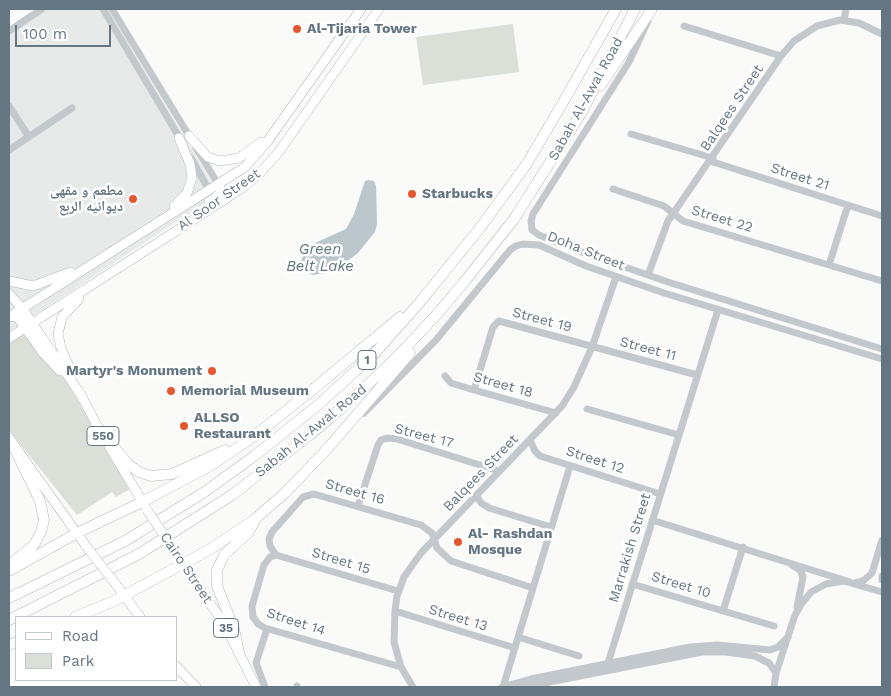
<!DOCTYPE html>
<meta charset="utf-8">
<style>
body{margin:0}
#map{position:relative;width:891px;height:696px;overflow:hidden;background:#fafaf8;font-family:"Work Sans",sans-serif}
canvas{display:block}
.frame{position:absolute;inset:0;border:10px solid #657683;pointer-events:none}
.legend{position:absolute;left:15px;top:616px;width:162px;height:65px;box-sizing:border-box;background:#fff;border:1px solid #c1c8cd;margin:0;padding:6px 9px;list-style:none;font-size:15px;color:#657683}
.legend li{display:flex;align-items:center;gap:10px;height:25px}
.legend b{width:25px;border:1px solid #c1c8cd}
.scale{position:absolute;left:15px;top:25px;width:96px;height:22px;box-sizing:border-box;border:2px solid #657683;border-top:0;padding-left:6px;font-size:15px;line-height:18px;white-space:nowrap;color:#657683;-webkit-text-stroke:4px #fff;paint-order:stroke}
</style>
<div id="map">
<canvas width="891" height="696"></canvas>
<div class="frame"></div>
<ul class="legend">
<li><b style="height:6px;background:#fff"></b>Road</li>
<li><b style="height:14px;background:#dadfd7"></b>Park</li>
</ul>
<div class="scale">100 m</div>
</div>
<script>
const g = document.querySelector('canvas').getContext('2d');
g.lineJoin = 'round';
function fill(path, color) {
  g.fillStyle = color;
  g.fill(path, 'evenodd');
}
function shape(rows) {
  const path = new Path2D();
  for (const r of rows) {
    path.moveTo(r[0], r[1]);
    for (let i = 2; i < r.length; i += 2) path.lineTo(r[i], r[i + 1]);
  }
  return path;
}
function stroke(path, color, width, dash) {
  g.strokeStyle = color;
  g.lineWidth = width;
  g.lineCap = dash ? 'butt' : 'round';
  g.setLineDash(dash || []);
  g.stroke(path);
}
function drawText(font, color, halo, rows, align = 'center') {
  g.font = font + ' "Work Sans","Noto Naskh Arabic",sans-serif';
  g.lineWidth = 5;
  g.setLineDash([]);
  g.textBaseline = 'middle';
  g.strokeStyle = halo;
  g.fillStyle = color;
  for (const [text, x, y, turn = 0] of rows) {
    g.save();
    g.translate(x, y);
    g.rotate((+turn || 0) * Math.PI / 180);
    g.textAlign = isNaN(turn) ? turn : align;
    if (halo) g.strokeText(text, 0, 0);
    g.fillText(text, 0, 0);
    g.restore();
  }
}
fill(shape([
 [44,9,108,9,219,194,9,332,9,32]
]), '#e8e9e9');
fill(shape([
 [513,24,519,72,423,85,416,37],
 [34,326,130,489,116,497,112,492,77,515,9,430,9,342]
]), '#dadfd7');
fill(shape([
 [368,180,374,181,376,186,377,224,375,232,358,253,346,262,325,273,313,275,304,271,301,267,301,262,304,251,315,243,346,229,354,214,365,181]
]), '#bbc7cb');
const major = shape([
 [189,136,208,157,220,161,239,158,261,142],
 [209,202,220,194,221,190,218,184],
 [174,206,187,193,192,178,190,164,179,138],
 [9,281,33,286,71,272],
 [9,294,22,308,60,364,81,395,100,431],
 [9,317,245,167,267,142,361,9],
 [9,317,15,316,18,318,43,353,60,371],
 [9,338,173,233,242,188,259,174,278,153,379,9],
 [72,374,61,348,58,334,62,317,79,299],
 [9,438,86,546],
 [109,446,145,506],
 [180,559,224,624,239,653,256,687],
 [118,587,140,617],
 [176,666,196,687]
]);
const highway = shape([
 [601,85,652,9],
 [96,425,128,464,139,472,151,476,172,474,225,450],
 [12,443,40,501,44,520,41,532,34,545,13,562],
 [9,571,77,533,142,502,210,466,231,452,253,437,317,386,400,317],
 [9,598,125,541,203,493,253,457,318,405,374,354,420,302,480,228,526,165,561,106,616,9],
 [75,617,112,602,209,550,255,519,285,493,328,448,410,353],
 [9,620,139,554,232,495,310,435,361,391,399,355,438,313,465,281,514,219,583,110,635,9],
 [9,645,16,642],
 [239,653,234,629,217,586,217,570,224,555,248,533,254,522],
 [176,669,180,671]
]);
stroke(major, '#b5babe', 10);
stroke(highway, '#b4b9bd', 11);
stroke(shape([
 [103,9,182,142],
 [112,9,191,139],
 [844,20,846,9],
 [648,21,629,62,533,214,531,221,532,230,539,235,582,252,668,282,882,349],
 [684,26,781,56],
 [9,31,42,9],
 [9,106,29,137],
 [631,134,713,158],
 [196,148,218,184],
 [9,150,72,108],
 [191,158,209,190],
 [710,161,882,216],
 [613,189,664,206,683,221,882,281],
 [829,265,848,205],
 [648,275,668,221,781,56,794,41,817,26,840,20,859,23,882,34],
 [445,376,451,383,474,390,556,413],
 [474,390,493,327,499,321,697,375],
 [587,409,679,435],
 [364,413,436,340,510,250,516,246,523,244,539,245,586,266,664,293,882,359],
 [530,440,535,451,540,456,660,494],
 [476,495,481,503,489,508,551,527],
 [358,506,378,445,381,440,387,438,397,439,499,471],
 [652,520,850,582],
 [276,555,270,546,269,539,272,532,303,497,314,494,421,525,432,533,437,548,451,561,533,588],
 [276,555,270,557,264,565,252,606,253,617,258,624,265,628,401,667],
 [276,555,398,591],
 [792,565,800,570,803,577,797,607],
 [882,576,882,580],
 [855,583,863,581,872,573,882,540],
 [632,584,774,626],
 [395,611,515,648],
 [723,611,743,547],
 [518,637,579,656],
 [607,670,608,663,718,310],
 [265,687,256,663,267,629],
 [297,687,297,686],
 [413,687,401,667,394,642,395,611,397,596,404,577,421,553,562,406,574,387,592,347,616,277],
 [502,687,531,679,690,647,717,645,770,650,778,647,788,637],
 [503,687,570,466],
 [524,687,702,652,726,652,755,656,769,663,776,673],
 [774,687,776,673,795,615,802,603,811,592,826,584,844,581,882,592]
]), '#c3c8cc', 7);
stroke(major, '#fff', 9);
stroke(highway, '#fff', 10);
const majorBridge = shape([
 [147,510,180,559],
 [86,546,118,587]
]);
stroke(majorBridge, '#b5babe', 10, []);
stroke(majorBridge, '#fff', 9);
for (const [x, y, r, color] of [
 [297,29,5,"#e4572e"],
 [412,194,5,"#e4572e"],
 [133,199,5,"#e4572e"],
 [212,371,5,"#e4572e"],
 [171,391,5,"#e4572e"],
 [184,426,5,"#e4572e"],
 [458,542,5,"#e4572e"]
]) {
  const dot = new Path2D();
  dot.arc(x, y, r, 0, 2 * Math.PI);
  g.fillStyle = color;
  g.fill(dot);
  stroke(dot, '#fff', 2);
}
for (const [x, y, w] of [
 [367,360,18],
 [103,436,32],
 [226,628,25]
]) {
  const box = new Path2D();
  box.roundRect(x - w / 2, y - 9.5, w, 19, 4);
  g.fillStyle = '#fff';
  g.fill(box);
  stroke(box, '#657683', 1);
}
drawText('bold 12px', '#657683', null, [
 ["1",367,360],
 ["550",103,436],
 ["35",226,628]
]);
drawText('bold 14px', '#657683', '#fff', [
 ["Al-Tijaria Tower",307,29],
 ["مطعم و مقهى",123,191,"right"],
 ["ديوانيه الربع",123,207,"right"],
 ["Starbucks",422,194],
 ["Martyr's Monument",202,371,"right"],
 ["Memorial Museum",181,391],
 ["ALLSO",194,418],
 ["Restaurant",194,434],
 ["Al- Rashdan",468,534],
 ["Mosque",468,550]
], 'left');
drawText('14px', '#657683', '#fff', [
 ["Sabah Al-Awal Road",586,99,-61],
 ["Balqees Street",732,108,-56],
 ["Street 21",800,177,18],
 ["Al Soor Street",219,200,-35],
 ["Street 22",722,219,17],
 ["Doha Street",586,251,22],
 ["Street 19",542,320,15],
 ["Street 11",648,349,15],
 ["Street 18",503,385,16],
 ["Sabah Al-Awal Road",311,431,-39],
 ["Street 17",424,436,15],
 ["Street 12",595,460,18],
 ["Balqees Street",481,473,-46],
 ["Street 16",355,492,16],
 ["Marrakish Street",630,548,-73],
 ["Street 15",341,561,17],
 ["Cairo Street",186,568,56],
 ["Street 10",681,585,17],
 ["Street 13",458,618,17],
 ["Street 14",296,622,18]
]);
drawText('italic 15px', '#60757c', '#fff', [
 ["Green",320,250],
 ["Belt Lake",320,267]
]);
</script>
